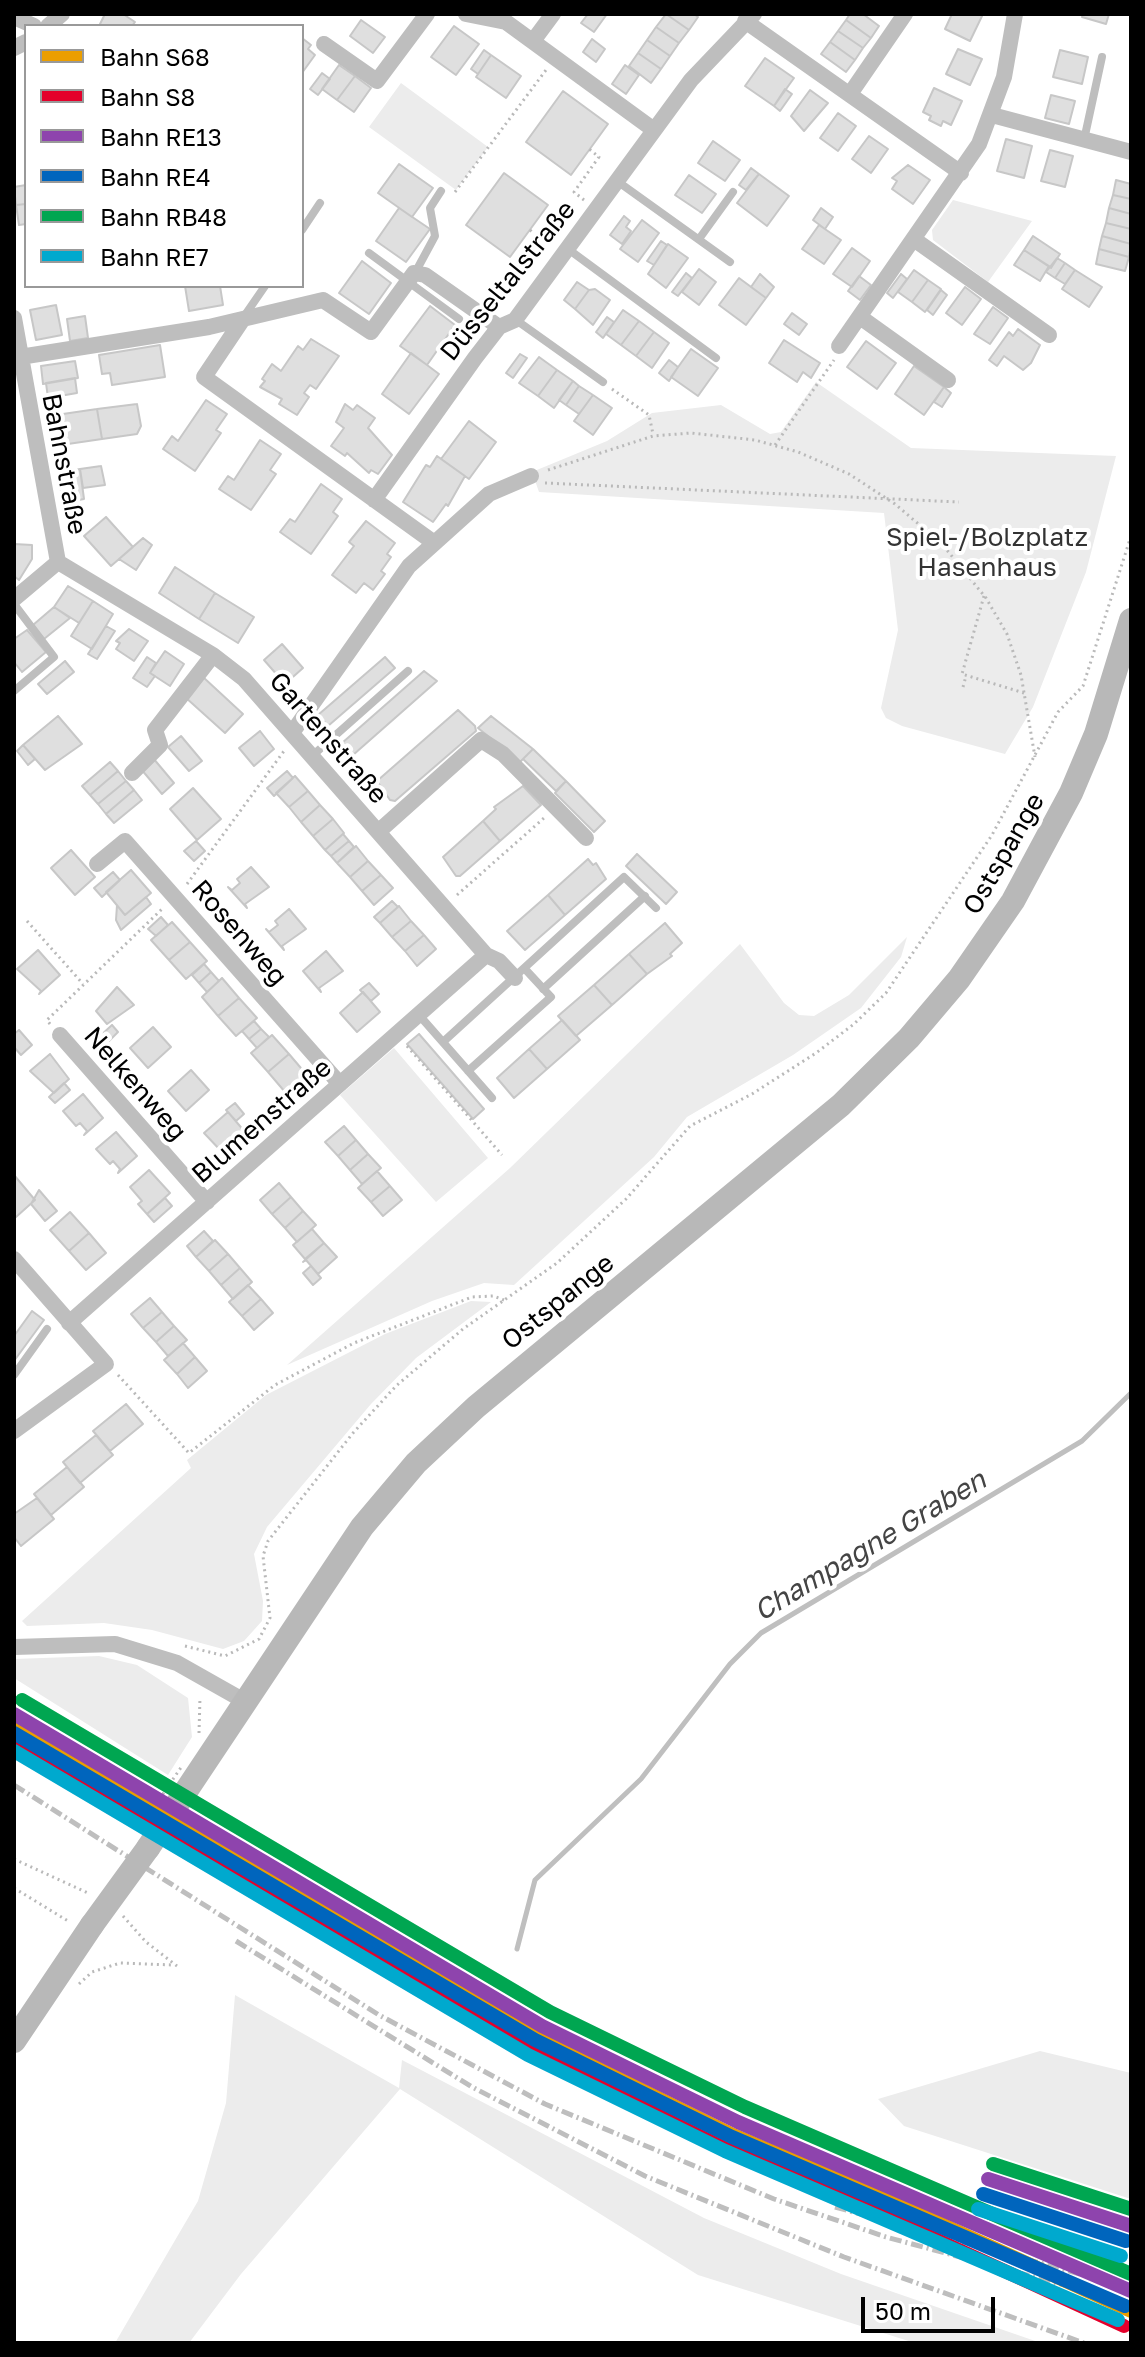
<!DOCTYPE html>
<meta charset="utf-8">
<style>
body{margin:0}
#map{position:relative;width:1145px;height:2357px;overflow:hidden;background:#fff;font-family:"Golos Text",sans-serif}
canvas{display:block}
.frame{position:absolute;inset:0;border:16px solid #000;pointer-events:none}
.legend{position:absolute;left:24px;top:24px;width:280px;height:264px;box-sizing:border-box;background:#fff;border:2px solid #999;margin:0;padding:10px 14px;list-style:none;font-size:24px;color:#000}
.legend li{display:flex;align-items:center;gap:16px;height:40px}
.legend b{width:40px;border:2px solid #999}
.scale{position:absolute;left:861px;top:2297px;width:134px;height:36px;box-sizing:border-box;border:4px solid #000;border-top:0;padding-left:10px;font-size:24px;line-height:28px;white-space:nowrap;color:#000;-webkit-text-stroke:6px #fff;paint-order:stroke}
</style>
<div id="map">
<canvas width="1145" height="2357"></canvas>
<div class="frame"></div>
<ul class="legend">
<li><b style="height:10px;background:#eb9e00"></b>Bahn S68</li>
<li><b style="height:10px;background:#e4002b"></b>Bahn S8</li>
<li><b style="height:10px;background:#8e44ad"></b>Bahn RE13</li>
<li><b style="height:10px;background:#0065bd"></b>Bahn RE4</li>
<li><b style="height:10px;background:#00a651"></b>Bahn RB48</li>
<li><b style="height:10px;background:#00a9ce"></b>Bahn RE7</li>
</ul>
<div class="scale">50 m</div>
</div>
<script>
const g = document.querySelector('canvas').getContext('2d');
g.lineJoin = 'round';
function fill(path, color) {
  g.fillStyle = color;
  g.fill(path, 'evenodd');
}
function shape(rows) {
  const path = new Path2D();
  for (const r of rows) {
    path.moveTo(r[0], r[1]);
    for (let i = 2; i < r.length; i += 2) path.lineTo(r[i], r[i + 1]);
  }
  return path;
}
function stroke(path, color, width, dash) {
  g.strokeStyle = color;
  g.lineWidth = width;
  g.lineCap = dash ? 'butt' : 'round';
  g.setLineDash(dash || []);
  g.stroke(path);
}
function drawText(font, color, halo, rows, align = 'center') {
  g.font = font + ' "Golos Text",sans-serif';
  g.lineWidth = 8;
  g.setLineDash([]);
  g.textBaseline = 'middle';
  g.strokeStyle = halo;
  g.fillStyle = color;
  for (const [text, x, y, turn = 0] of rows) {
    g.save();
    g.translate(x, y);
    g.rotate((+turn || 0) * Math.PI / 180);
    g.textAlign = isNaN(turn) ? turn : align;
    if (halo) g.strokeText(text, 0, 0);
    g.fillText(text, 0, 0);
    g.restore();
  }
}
fill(shape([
 [401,83,488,147,456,190,369,127],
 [953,200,1032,221,988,282,933,240,932,230],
 [816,382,911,448,1116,456,1086,572,1033,707,1005,754,902,726,886,718,881,708,898,630,884,513,539,492,532,472,607,441,652,413,721,405,770,434,781,432],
 [907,937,901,957,861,1008,793,1055,687,1117,654,1157,514,1285,484,1283,432,1301,287,1365,510,1168,740,944,784,1003,799,1015,814,1016,849,995],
 [394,1048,488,1158,436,1202,340,1095],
 [471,1301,491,1302,416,1358,371,1404,267,1527,254,1554,263,1601,262,1621,244,1641,223,1649,152,1630,104,1623,27,1626,22,1621,191,1468,187,1460,266,1395,385,1334],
 [99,1656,137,1665,188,1698,192,1737,168,1775,14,1678,14,1659],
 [235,1995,399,2088,402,2060,704,2218,841,2274,1041,2343,915,2343,698,2275,400,2089,241,2274,189,2343,115,2343,198,2201,226,2103],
 [1040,2051,1131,2073,1131,2199,904,2126,878,2099]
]), '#ececec');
stroke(shape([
 [517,1949,535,1880,641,1779,730,1664,761,1633,1082,1441,1131,1393]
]), '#bfbfbf', 5);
const building = shape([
 [105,14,123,14,135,22,132,26,99,26,105,14],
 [588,14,607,14,594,32,581,23,588,14],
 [666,14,694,14,698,17,689,30,666,14],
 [666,14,689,30,679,43,656,27,666,14],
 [850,14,863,14,879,26,871,38,846,20,850,14],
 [952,14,983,14,970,41,945,29,952,14],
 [1083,14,1109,14,1106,24,1082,17,1083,14],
 [361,20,385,37,373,53,350,36,361,20],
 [846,20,871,38,863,48,838,31,846,20],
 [454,26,479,44,456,75,431,57,454,26],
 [656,27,679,43,670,56,647,40,656,27],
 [838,31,863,48,855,60,830,42,838,31],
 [302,38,311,45,308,49,315,55,302,73,302,38],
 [592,39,605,49,596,62,583,52,592,39],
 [647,40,670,56,661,69,638,53,647,40],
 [830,42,855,60,846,72,821,54,830,42],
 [958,49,982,59,970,85,946,74,958,49],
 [484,50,491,55,478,74,471,69,484,50],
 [1060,50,1088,57,1082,84,1053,77,1060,50],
 [638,53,661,69,651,83,629,66,638,53],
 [491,55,521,76,506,98,476,77,491,55],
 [765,58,794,78,774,106,745,86,765,58],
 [339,65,355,76,337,100,322,89,339,65],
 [625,65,639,75,626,94,612,84,625,65],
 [322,73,330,79,318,95,310,89,322,73],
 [355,76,371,88,354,112,337,100,355,76],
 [934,88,962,101,951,125,943,121,941,126,929,120,931,116,923,112,934,88],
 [785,89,792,94,780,111,774,106,785,89],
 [810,90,828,103,804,131,791,116,810,90],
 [563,91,608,124,571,175,526,142,563,91],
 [1051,95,1075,101,1069,124,1045,118,1051,95],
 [838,113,856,126,838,151,820,138,838,113],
 [869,136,888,149,871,173,852,159,869,136],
 [1006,139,1032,146,1024,178,997,171,1006,139],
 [713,141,740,160,725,181,698,163,713,141],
 [1050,150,1073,156,1065,187,1041,181,1050,150],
 [399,164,433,188,412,217,378,193,399,164],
 [908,165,930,180,913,204,892,189,897,181,892,178,908,165],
 [751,168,759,174,746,190,739,185,751,168],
 [504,173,548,205,510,257,466,225,504,173],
 [759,174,789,196,767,226,737,203,759,174],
 [689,175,716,194,702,213,675,195,689,175],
 [1116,180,1131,184,1131,199,1113,195,1116,180],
 [26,185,26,204,16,205,14,187,26,185],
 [1113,195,1131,199,1131,214,1109,208,1113,195],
 [26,204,26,224,19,225,16,205,26,204],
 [399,208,430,229,406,262,376,241,399,208],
 [821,208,833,217,825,229,813,220,821,208],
 [1109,208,1131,214,1131,229,1106,223,1109,208],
 [624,216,630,221,626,227,631,231,622,244,610,235,624,216],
 [642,220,659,233,638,262,620,249,642,220],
 [1106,223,1131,229,1131,244,1102,236,1106,223],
 [819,225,841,240,824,264,802,249,819,225],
 [1033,236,1060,254,1051,268,1024,250,1033,236],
 [1102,236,1131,244,1129,257,1099,249,1102,236],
 [661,241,667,245,654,265,647,261,661,241],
 [668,244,688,258,666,288,648,274,668,244],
 [852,248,870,261,852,287,833,274,852,248],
 [1099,249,1129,257,1125,271,1096,264,1099,249],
 [1024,250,1049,266,1040,281,1014,265,1024,250],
 [1057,258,1065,263,1055,278,1046,272,1057,258],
 [362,261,391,283,369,314,339,293,362,261],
 [1065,263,1075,270,1065,284,1055,278,1065,263],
 [699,269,716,282,699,305,682,292,699,269],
 [914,270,928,280,912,302,898,292,914,270],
 [1075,270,1102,287,1089,307,1062,289,1075,270],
 [686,273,692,278,678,296,672,292,686,273],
 [760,274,774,287,766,298,751,287,760,274],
 [901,274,907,279,893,298,887,293,901,274],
 [859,276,871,285,860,300,848,291,859,276],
 [739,278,766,298,746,325,719,305,739,278],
 [928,280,941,289,925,312,912,302,928,280],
 [577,282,589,290,575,309,564,300,577,282],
 [185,286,220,286,223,305,189,311,185,286],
 [965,287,981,299,962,325,946,313,965,287],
 [595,289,610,300,593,325,575,309,589,290,595,289],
 [941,290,947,295,933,315,927,310,941,290],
 [56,305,62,335,36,340,30,310,56,305],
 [430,306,455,325,427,365,400,346,430,306],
 [993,307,1008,318,990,344,974,334,993,307],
 [623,310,639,321,621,345,606,334,623,310],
 [792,313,807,324,799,335,784,324,792,313],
 [85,316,88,338,70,341,67,319,85,316],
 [607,317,614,322,603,338,596,332,607,317],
 [639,321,654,332,636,356,621,345,639,321],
 [1018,329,1040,345,1031,363,1023,370,1004,356,997,366,989,360,1009,332,1013,336,1018,329],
 [654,332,669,343,652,368,636,356,654,332],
 [311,339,339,356,316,389,310,385,304,393,309,397,297,415,279,404,282,399,260,387,265,381,262,379,272,364,281,371,298,346,303,350,311,339],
 [784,340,820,363,811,378,803,372,797,382,769,363,784,340],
 [866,341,896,363,877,389,847,367,866,341],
 [160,345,165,377,112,385,110,373,102,374,99,355,160,345],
 [691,349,718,368,698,396,671,377,691,349],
 [411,353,439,374,409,414,382,394,411,353],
 [520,354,527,358,513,378,506,373,520,354],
 [539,357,557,370,538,396,519,383,539,357],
 [669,360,678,367,669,381,659,373,669,360],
 [75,361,78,378,43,384,41,366,75,361],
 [914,366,944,387,924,415,895,394,914,366],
 [557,370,573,381,554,408,538,396,557,370],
 [75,378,77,393,48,398,46,383,75,378],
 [573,381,579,386,566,405,559,400,573,381],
 [579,386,593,395,579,414,566,405,579,386],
 [944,387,951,393,942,407,934,402,944,387],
 [593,395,612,408,593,435,574,421,593,395],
 [206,400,227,414,216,430,221,433,195,471,163,449,172,436,178,441,206,400],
 [137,404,141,426,137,434,102,439,97,409,137,404],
 [345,404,353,410,357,405,375,418,368,428,392,455,378,474,371,470,369,473,347,453,345,456,331,446,344,428,336,422,345,404],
 [97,409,102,439,61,445,56,415,97,409],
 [469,421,496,442,469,479,441,459,469,421],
 [260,440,281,454,270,470,276,474,251,510,219,489,228,476,234,480,260,440],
 [437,456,465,476,448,506,446,504,433,522,403,502,426,465,430,467,437,456],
 [101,466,105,485,83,488,80,469,101,466],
 [80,469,84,499,63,503,58,473,80,469],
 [321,484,342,499,333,512,338,516,311,554,280,532,290,519,295,522,321,484],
 [106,517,133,547,111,566,84,536,106,517],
 [366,521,395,543,387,554,391,557,381,571,385,574,373,590,364,583,356,593,332,575,354,546,349,542,366,521],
 [143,538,152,545,136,570,119,559,143,538],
 [14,544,32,545,32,559,19,580,14,576,14,544],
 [175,567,215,593,199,619,159,593,175,567],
 [68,586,93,601,79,623,54,607,68,586],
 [215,593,254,617,238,643,199,619,215,593],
 [93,601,113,614,92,649,71,636,93,601],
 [54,607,70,618,44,639,33,625,54,607],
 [106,626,115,631,97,659,88,654,106,626],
 [129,629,148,641,134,661,116,649,120,643,116,641,129,629],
 [27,630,46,652,22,672,14,662,14,639,27,630],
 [282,644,303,668,285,684,264,660,282,644],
 [165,651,184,664,170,686,150,673,165,651],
 [147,657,156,663,150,673,155,676,147,687,133,678,147,657],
 [385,657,395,668,328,726,318,715,385,657],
 [65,661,74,672,47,694,38,684,65,661],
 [424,671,437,681,353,755,342,743,424,671],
 [203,677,243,714,225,733,185,697,203,677],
 [458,710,475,726,476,731,395,801,390,800,377,781,458,710],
 [58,716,82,744,45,770,23,745,58,716],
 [491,716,533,749,520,762,478,728,491,716],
 [260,731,274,749,254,766,239,748,260,731],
 [181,736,202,761,189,771,168,747,181,736],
 [23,745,35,759,28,765,17,751,23,745],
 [533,749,566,781,556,791,523,759,533,749],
 [153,758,174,783,162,794,141,769,153,758],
 [110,762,118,771,90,795,82,786,110,762],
 [118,771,126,781,98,804,90,795,118,771],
 [287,771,293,778,274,796,267,788,287,771],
 [295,776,308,791,289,807,276,793,295,776],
 [126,781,134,790,106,814,98,804,126,781],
 [566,781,605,821,594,832,555,793,566,781],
 [523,786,541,805,500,841,483,821,496,809,494,807,523,786],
 [193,788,221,819,197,840,170,809,193,788],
 [134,790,142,800,114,823,106,814,134,790],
 [308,791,320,805,301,822,289,807,308,791],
 [320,805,333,819,313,836,301,822,320,805],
 [333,819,344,833,325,850,313,836,333,819],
 [483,821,500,841,460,876,456,876,443,857,483,821],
 [343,834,349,841,331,856,325,850,343,834],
 [196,841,205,851,194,861,184,851,196,841],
 [349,841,354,847,337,863,331,856,349,841],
 [356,846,368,861,350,877,337,863,356,846],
 [71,850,95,877,75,895,51,868,71,850],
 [637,854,677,892,666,904,626,866,637,854],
 [588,859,593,865,596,863,606,879,565,915,548,895,588,859],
 [368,861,381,875,362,891,350,877,368,861],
 [251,867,269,887,245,904,247,908,228,887,232,890,240,883,237,879,251,867],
 [131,870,151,893,125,915,106,892,131,870],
 [113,872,120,880,102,897,94,888,113,872],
 [381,875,393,888,374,905,362,891,381,875],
 [548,895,565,915,525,950,507,931,548,895],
 [146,897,151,904,121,930,116,920,117,905,125,915,146,897],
 [392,901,398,907,380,923,374,917,392,901],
 [399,906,411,921,392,937,380,923,399,906],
 [289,909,306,929,282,946,284,950,266,929,269,932,278,925,275,921,289,909],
 [161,917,168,925,156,936,148,929,161,917],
 [411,921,424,935,405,951,392,937,411,921],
 [172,922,190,942,169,960,151,940,172,922],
 [665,923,682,943,670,954,672,956,647,974,629,954,665,923],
 [424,935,436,949,417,966,405,951,424,935],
 [190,942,207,961,186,979,169,960,190,942],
 [38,950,60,975,39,994,41,991,17,969,38,950],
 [326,951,343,971,319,988,321,992,303,971,326,951],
 [629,954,647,974,612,1005,594,985,629,954],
 [204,964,211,972,199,983,192,975,204,964],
 [211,972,219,981,207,992,199,983,211,972],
 [222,978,239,998,218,1016,202,997,222,978],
 [369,983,379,994,371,1001,360,990,369,983],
 [594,985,612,1005,576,1036,558,1016,594,985],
 [117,987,134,1005,107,1024,96,1011,117,987],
 [363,992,380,1012,357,1032,340,1013,363,992],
 [239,998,257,1018,236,1036,218,1016,239,998],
 [562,1020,580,1040,547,1069,529,1049,562,1020],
 [254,1021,261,1029,249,1039,242,1031,254,1021],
 [112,1025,118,1032,106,1044,99,1037,112,1025],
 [153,1027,171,1047,148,1068,130,1048,153,1027],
 [261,1029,269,1037,257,1048,249,1039,261,1029],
 [19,1030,32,1045,21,1055,14,1047,14,1034,19,1030],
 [419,1034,484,1109,473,1119,407,1044,419,1034],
 [272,1035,289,1054,268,1072,251,1053,272,1035],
 [529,1049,547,1069,514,1098,497,1078,529,1049],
 [50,1054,69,1079,54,1093,30,1071,50,1054],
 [289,1054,306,1074,285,1092,268,1072,289,1054],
 [191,1070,209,1090,186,1111,168,1091,191,1070],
 [64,1083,70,1090,55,1103,49,1097,64,1083],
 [83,1094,103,1118,84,1135,87,1131,80,1123,76,1126,63,1111,83,1094],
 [235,1103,244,1114,236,1121,226,1110,235,1103],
 [228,1112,245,1132,222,1152,204,1133,228,1112],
 [344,1126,356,1140,338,1156,325,1142,344,1126],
 [116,1132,137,1156,118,1173,120,1169,113,1161,110,1164,96,1149,116,1132],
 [356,1140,368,1154,350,1170,338,1156,356,1140],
 [368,1154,381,1168,362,1184,350,1170,368,1154],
 [149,1170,170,1193,147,1214,138,1204,142,1201,130,1187,149,1170],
 [377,1171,390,1186,371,1202,358,1188,377,1171],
 [14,1175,35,1200,16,1217,14,1215,14,1175],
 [279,1183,291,1197,272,1214,260,1200,279,1183],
 [390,1186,402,1200,383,1216,371,1202,390,1186],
 [39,1190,57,1211,45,1221,31,1204,39,1190],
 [291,1197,303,1211,285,1228,272,1214,291,1197],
 [165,1198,172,1206,154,1222,147,1214,165,1198],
 [303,1211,316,1225,297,1242,285,1228,303,1211],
 [70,1212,89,1233,69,1251,50,1230,70,1212],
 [312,1229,324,1243,305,1259,293,1245,312,1229],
 [204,1231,213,1241,196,1257,187,1246,204,1231],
 [89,1233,106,1253,86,1270,69,1251,89,1233],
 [215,1240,228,1254,209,1271,196,1257,215,1240],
 [324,1243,337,1257,318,1274,306,1260,303,1262,324,1243],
 [228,1254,240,1268,221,1285,209,1271,228,1254],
 [311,1266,321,1278,313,1285,303,1273,311,1266],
 [240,1268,252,1282,233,1299,221,1285,240,1268],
 [248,1285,261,1299,242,1316,229,1302,248,1285],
 [150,1298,162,1312,143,1328,131,1314,150,1298],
 [261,1299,273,1313,254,1330,242,1316,261,1299],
 [32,1311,44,1320,14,1361,14,1336,32,1311],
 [162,1312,174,1326,156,1342,143,1328,162,1312],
 [174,1326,187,1340,168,1356,156,1342,174,1326],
 [183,1343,195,1357,177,1374,164,1360,183,1343],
 [195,1357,207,1371,188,1388,177,1374,195,1357],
 [126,1404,143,1424,110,1451,93,1431,126,1404],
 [96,1435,113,1455,80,1483,63,1462,96,1435],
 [67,1467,84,1487,51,1515,34,1494,67,1467],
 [37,1498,54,1519,21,1546,14,1537,14,1514,37,1498]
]);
fill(building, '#dfdfdf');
stroke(building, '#c7c7c7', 2);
stroke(shape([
 [455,192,546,70],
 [584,200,574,192,599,157,589,149],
 [530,230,539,238],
 [492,303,565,203,575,209],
 [612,389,649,415,653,434],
 [775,445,834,360],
 [548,470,653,436,691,433,755,440,798,452,849,474,895,504,942,544,986,598,1007,634,1021,675,1035,757],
 [545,483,959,502],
 [984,596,962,674,1024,693],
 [963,687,966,676],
 [187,884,284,751],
 [457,895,544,818],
 [27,921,83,984],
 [50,1024,47,1020,162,909],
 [407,1046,502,1155],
 [118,1375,189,1453,275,1385,354,1343,472,1297,493,1296,504,1300],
 [185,1646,225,1656,259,1639,270,1618,263,1556,268,1541,353,1433,396,1386,463,1329,557,1263,626,1199,690,1126,752,1094,816,1053,854,1024,886,993,992,835,1058,712,1083,686,1131,536],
 [199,1733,200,1697],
 [14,1859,90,1894],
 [14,1888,68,1921],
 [123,1916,146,1942,177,1966],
 [79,1984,92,1972,120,1963,173,1965]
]), '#b9b9b9', 3, [2, 4]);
stroke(shape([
 [1084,140,1102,57],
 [617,181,730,262],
 [302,230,320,203],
 [699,239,733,192],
 [568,249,716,358],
 [369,253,459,319],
 [415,273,435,236,430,208,441,191],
 [245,315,265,286],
 [516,320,603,382],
 [14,604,54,657,14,691],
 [312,756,408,671],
 [543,989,645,896],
 [419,1015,492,1098],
 [443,1042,624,877,656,908],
 [468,1071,551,997,525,969],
 [14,1375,47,1329]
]), '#bebebe', 8);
stroke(shape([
 [466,14,506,22,654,130],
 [14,17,34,26],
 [745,21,961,173],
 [48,26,62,14],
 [533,41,553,14],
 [324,44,377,81,427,14],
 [14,48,26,42],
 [850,94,905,14],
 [992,115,1131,152],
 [915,240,1049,335],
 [860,317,948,380],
 [14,318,58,562,14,599],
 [243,319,204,377,433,542],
 [839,346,979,144,1004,77,1015,14],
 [20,357,209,327,323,300,371,332,414,273,425,275,499,327],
 [374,500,475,358,499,327,515,320,691,80,754,14],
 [58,562,213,655,244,679,486,955,499,961,515,978],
 [292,733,409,566,489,494,531,476],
 [132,773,160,745,155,730,213,655],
 [378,832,481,740,503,754,586,838],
 [97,864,125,841,340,1084],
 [60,1035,207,1202],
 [14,1259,106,1364,14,1431],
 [69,1323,486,955],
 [14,1647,115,1644,177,1663,246,1702]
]), '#bebebe', 16);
stroke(shape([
 [148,1848,362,1527,416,1463,476,1407,841,1105,909,1038,959,979,1013,901,1071,793,1096,734,1131,620],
 [14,2041,92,1925]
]), '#b8b8b8', 24);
stroke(shape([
 [14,1785,379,2015,545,2104,774,2199,886,2237,1131,2303],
 [236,1941,472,2087,645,2176,844,2257,1084,2343],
 [835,2207,1131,2288]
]), '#bebebe', 5, [12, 4, 2, 4]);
stroke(shape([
 [139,1829,182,1766]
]), '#b9b9b9', 3, [2, 4]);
stroke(shape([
 [92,1925,148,1848]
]), '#b8b8b8', 24);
stroke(shape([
 [14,1728,537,2038,733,2135,900,2205,1131,2311]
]), '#eb9e00', 14);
stroke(shape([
 [14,1747,530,2052,726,2149,894,2220,1124,2326]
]), '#e4002b', 14);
stroke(shape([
 [14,1714,542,2026,738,2122,1131,2291],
 [988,2179,1131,2226]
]), '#8e44ad', 14);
stroke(shape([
 [14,1733,535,2040,732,2137,1125,2306],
 [983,2194,1126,2241]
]), '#0065bd', 14);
stroke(shape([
 [22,1700,550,2012,745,2107,1131,2274],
 [993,2164,1131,2209]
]), '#00a651', 14);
stroke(shape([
 [14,1751,528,2055,725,2151,1118,2320],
 [978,2209,1121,2256]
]), '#00a9ce', 14);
drawText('26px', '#000', '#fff', [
 ["Düsseltalstraße",508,281,-51],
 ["Bahnstraße",64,464,79],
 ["Gartenstraße",328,738,49],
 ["Ostspange",1004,854,-60],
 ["Rosenweg",239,933,49],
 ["Nelkenweg",135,1084,49],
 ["Blumenstraße",262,1121,-41],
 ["Ostspange",558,1302,-39]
]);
drawText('26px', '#333', '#fff', [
 ["Spiel-/Bolzplatz",987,538],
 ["Hasenhaus",987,568]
]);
drawText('italic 28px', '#444', '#fff', [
 ["Champagne Graben",870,1546,-31]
]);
</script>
